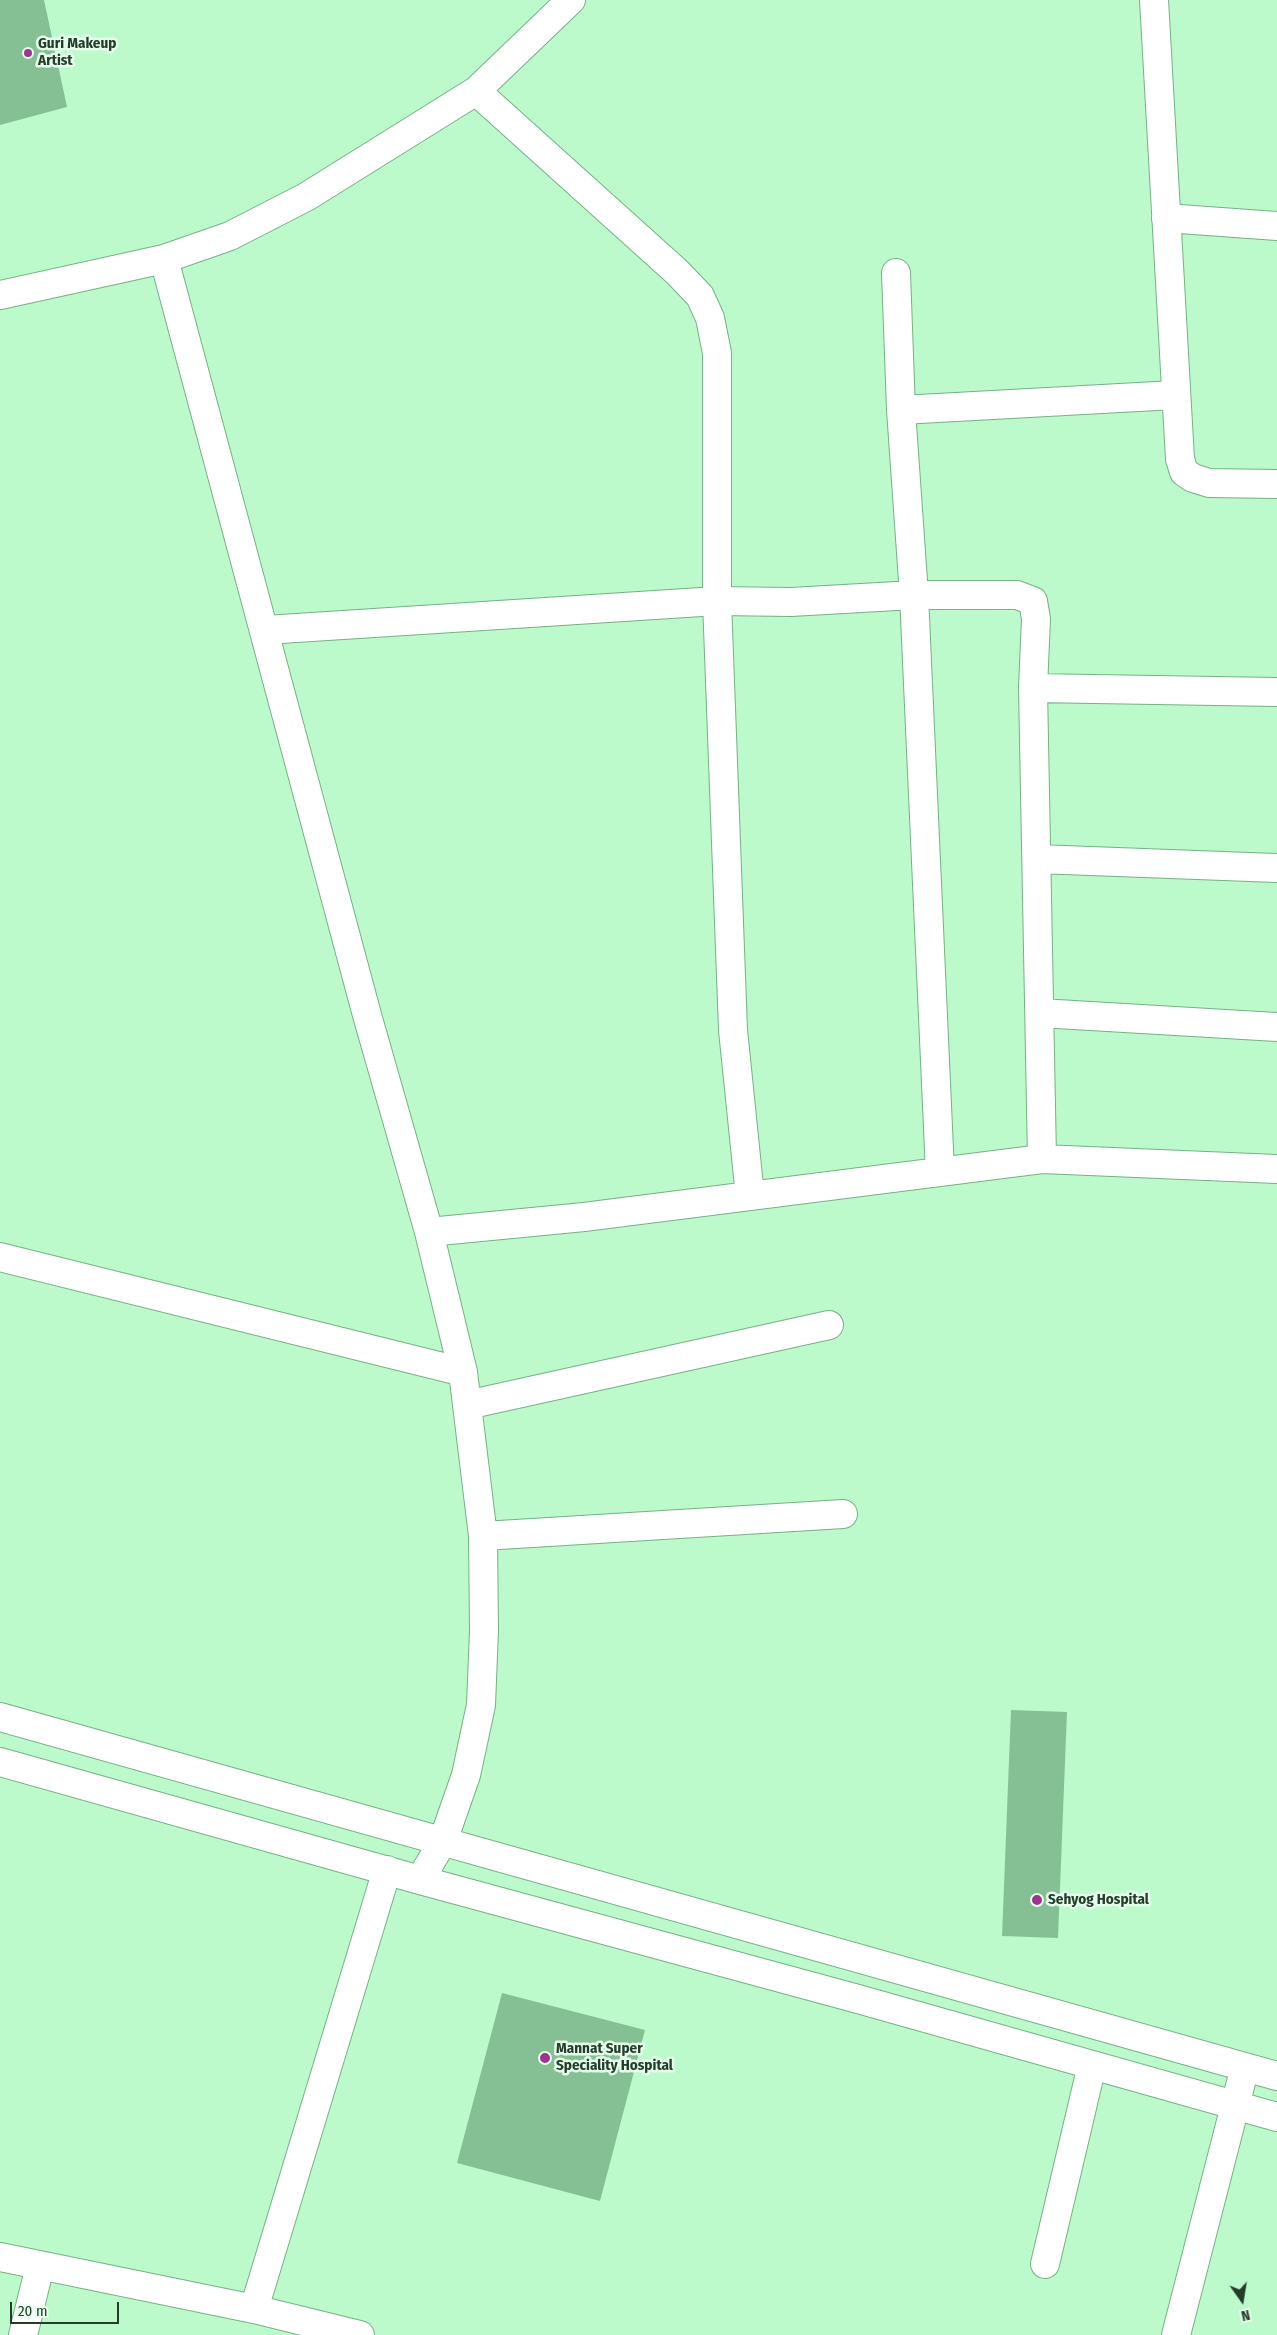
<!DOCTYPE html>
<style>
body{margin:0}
#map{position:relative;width:1277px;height:2335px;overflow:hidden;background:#bcfacc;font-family:"Fira Sans Condensed",sans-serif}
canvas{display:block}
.north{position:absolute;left:1217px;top:2275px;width:50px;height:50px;-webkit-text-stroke:4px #e5fdea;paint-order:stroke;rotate:167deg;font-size:14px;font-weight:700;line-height:20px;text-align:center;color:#243d2b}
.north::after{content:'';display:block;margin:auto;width:18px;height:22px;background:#243d2b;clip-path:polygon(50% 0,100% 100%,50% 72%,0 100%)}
.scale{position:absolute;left:10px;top:2302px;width:109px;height:22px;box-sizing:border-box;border:2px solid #243d2b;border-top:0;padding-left:6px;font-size:15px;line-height:18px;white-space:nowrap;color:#243d2b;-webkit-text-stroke:4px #e5fdea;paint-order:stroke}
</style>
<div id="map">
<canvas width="1277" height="2335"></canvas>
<div class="north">N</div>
<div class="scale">20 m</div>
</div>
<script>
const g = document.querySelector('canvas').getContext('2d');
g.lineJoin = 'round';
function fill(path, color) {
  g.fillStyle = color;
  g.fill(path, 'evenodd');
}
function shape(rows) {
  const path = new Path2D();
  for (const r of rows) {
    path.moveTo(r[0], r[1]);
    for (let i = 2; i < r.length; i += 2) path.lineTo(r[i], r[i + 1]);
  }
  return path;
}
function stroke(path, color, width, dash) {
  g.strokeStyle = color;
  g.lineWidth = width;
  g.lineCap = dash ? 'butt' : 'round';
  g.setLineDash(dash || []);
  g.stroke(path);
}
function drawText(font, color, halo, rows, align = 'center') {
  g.font = font + ' "Fira Sans Condensed",sans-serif';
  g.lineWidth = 5;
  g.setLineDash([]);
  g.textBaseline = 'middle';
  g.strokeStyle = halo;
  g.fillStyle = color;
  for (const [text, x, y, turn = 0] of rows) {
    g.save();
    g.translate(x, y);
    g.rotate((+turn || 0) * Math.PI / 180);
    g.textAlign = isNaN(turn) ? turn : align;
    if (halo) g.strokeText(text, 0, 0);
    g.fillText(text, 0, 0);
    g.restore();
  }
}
fill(shape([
 [0,0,44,0,67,107,0,125],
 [1011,1710,1067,1712,1058,1938,1002,1936],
 [502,1993,645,2030,600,2201,457,2163]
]), '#85c095');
const minor = shape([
 [1154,0,1180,459,1184,472,1193,478,1209,483,1277,484],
 [476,91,677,272,700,296,710,318,717,353,717,601,733,1030,750,1196],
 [1166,218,1277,226],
 [164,259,367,1015,429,1232,463,1372,483,1536,484,1630,481,1705,466,1775,443,1841,420,1880],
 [896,273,901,410,914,595,940,1172],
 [0,295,164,259,230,236,306,197,476,91,571,0],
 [901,410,1175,395],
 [265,630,717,601,791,602,914,595,1017,595,1033,601,1036,619,1033,688,1042,1159],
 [1033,688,1277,692],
 [1037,859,1277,868],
 [1040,1013,1277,1027],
 [429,1232,584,1217,1042,1159,1277,1169],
 [0,1257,463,1372],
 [467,1405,829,1325],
 [483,1536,843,1514],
 [0,1717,1277,2076],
 [0,1762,420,1880,858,1999,1277,2117],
 [0,2257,254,2309,360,2335],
 [1045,2264,1092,2065],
 [254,2309,387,1870],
 [23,2335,40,2266],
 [1176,2335,1245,2067]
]);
stroke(minor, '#75b186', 30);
stroke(minor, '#fff', 28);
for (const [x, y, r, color] of [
 [28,53,5,"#9f3393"],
 [1037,1900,6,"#9f3393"],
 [545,2058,6,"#9f3393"]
]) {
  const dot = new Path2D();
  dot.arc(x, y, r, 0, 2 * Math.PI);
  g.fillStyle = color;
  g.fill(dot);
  stroke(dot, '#e5fdea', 2);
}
drawText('bold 15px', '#243d2b', '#e5fdea', [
 ["Guri Makeup",38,44],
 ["Artist",38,61],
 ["Sehyog Hospital",1048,1900],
 ["Mannat Super",556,2049],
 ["Speciality Hospital",556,2066]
], 'left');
</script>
